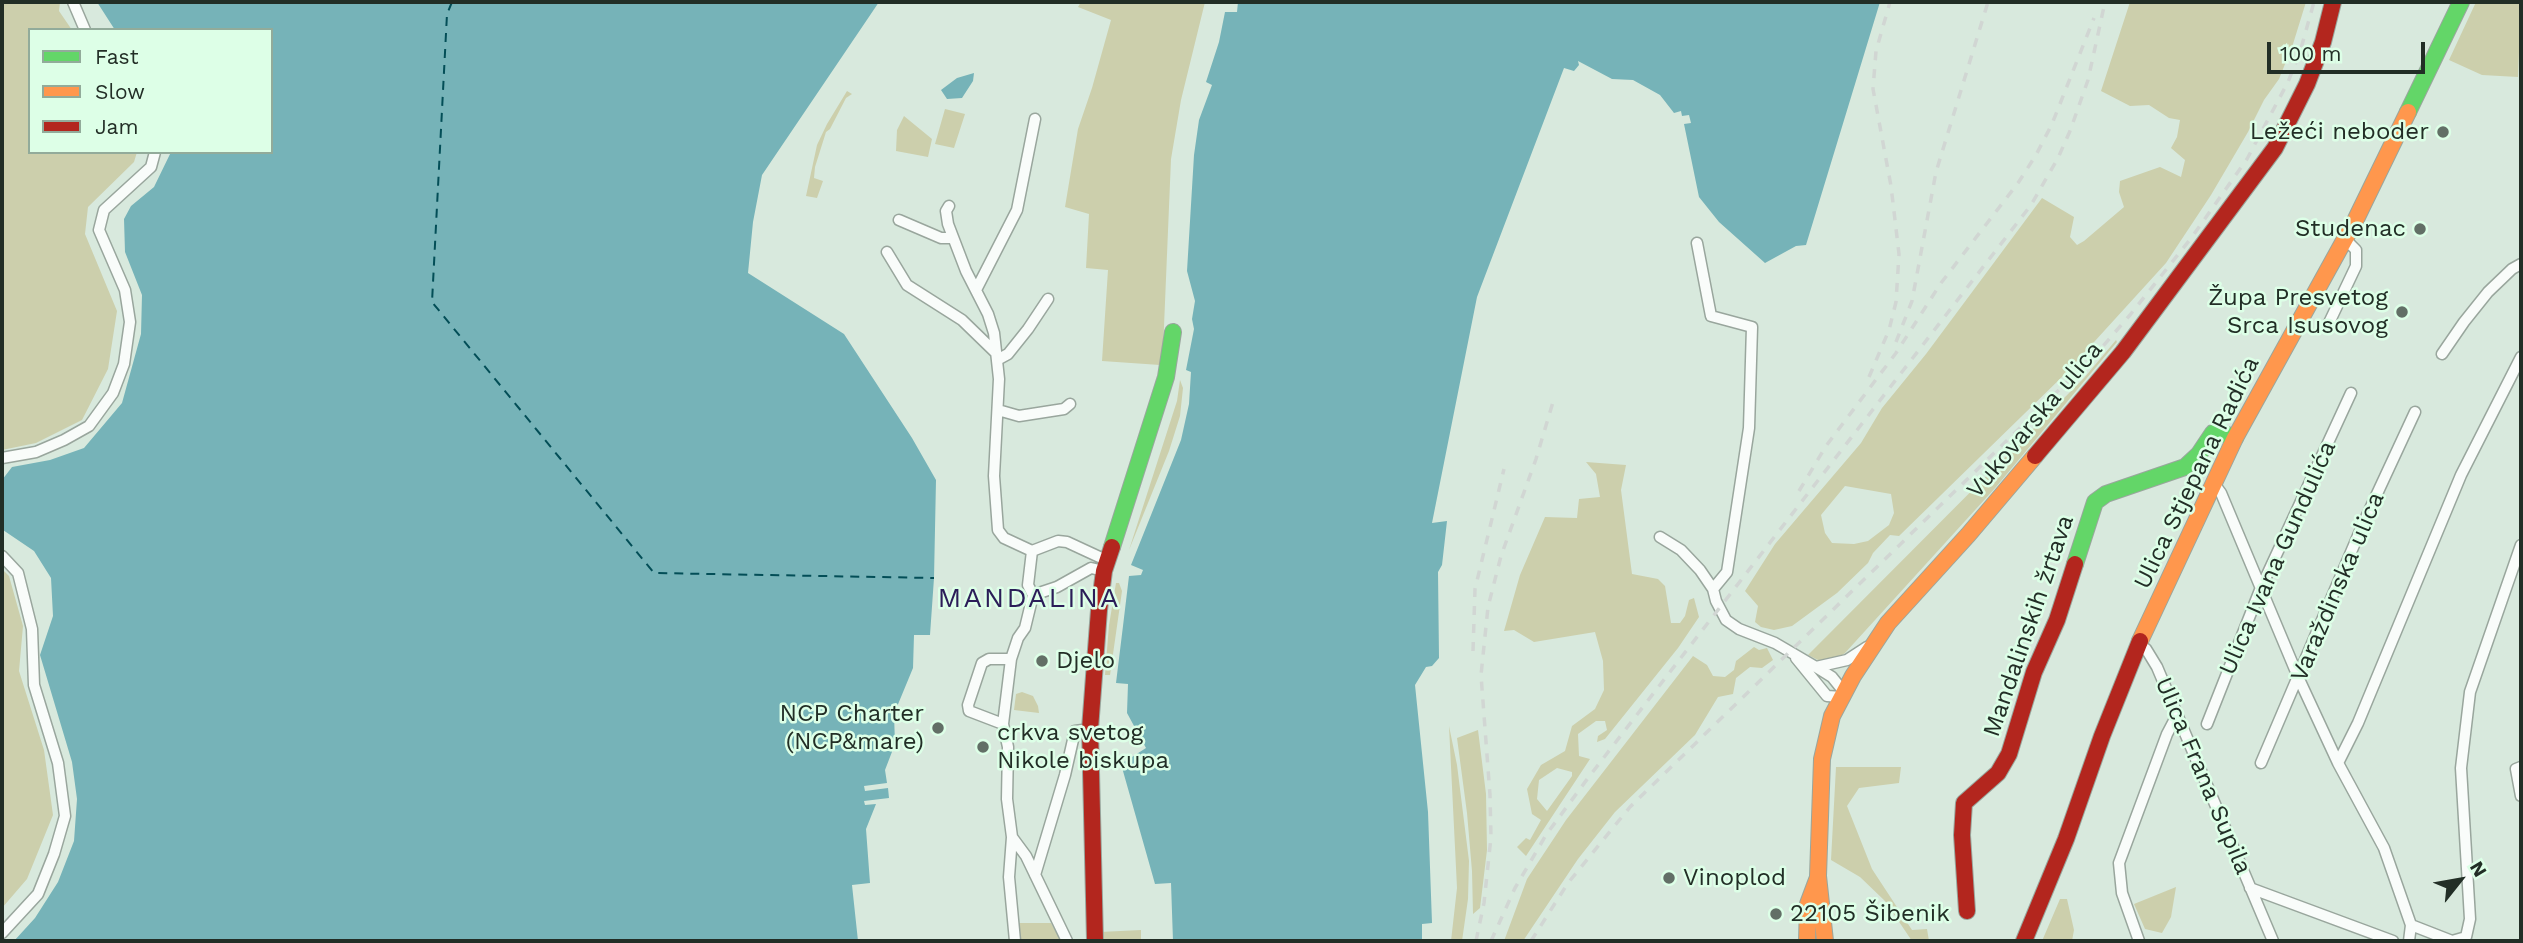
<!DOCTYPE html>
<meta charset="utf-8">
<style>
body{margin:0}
#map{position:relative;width:2523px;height:943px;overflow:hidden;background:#d8e9dd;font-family:"Work Sans",sans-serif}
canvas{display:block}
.frame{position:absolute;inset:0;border:4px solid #222e26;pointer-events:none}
.legend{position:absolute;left:28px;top:28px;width:245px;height:126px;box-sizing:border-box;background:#ddffe7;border:2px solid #92ab9a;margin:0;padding:9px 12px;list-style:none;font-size:21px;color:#222e26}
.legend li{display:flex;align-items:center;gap:14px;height:35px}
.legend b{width:35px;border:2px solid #92ab9a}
.north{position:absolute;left:2425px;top:845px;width:70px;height:70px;-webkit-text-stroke:5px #ddffe7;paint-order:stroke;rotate:59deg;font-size:19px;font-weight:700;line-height:28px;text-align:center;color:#222e26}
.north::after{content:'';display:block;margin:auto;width:24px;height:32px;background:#222e26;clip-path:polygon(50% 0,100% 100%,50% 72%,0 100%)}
.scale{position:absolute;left:2267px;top:42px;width:158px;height:32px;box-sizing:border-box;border:4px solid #222e26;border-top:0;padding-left:9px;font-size:21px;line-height:24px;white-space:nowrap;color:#222e26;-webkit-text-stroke:5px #ddffe7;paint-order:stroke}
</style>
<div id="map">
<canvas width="2523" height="943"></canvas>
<div class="frame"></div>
<ul class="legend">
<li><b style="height:9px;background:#63d668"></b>Fast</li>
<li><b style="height:9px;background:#ff974d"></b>Slow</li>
<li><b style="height:9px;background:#b3261e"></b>Jam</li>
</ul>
<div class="north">N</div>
<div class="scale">100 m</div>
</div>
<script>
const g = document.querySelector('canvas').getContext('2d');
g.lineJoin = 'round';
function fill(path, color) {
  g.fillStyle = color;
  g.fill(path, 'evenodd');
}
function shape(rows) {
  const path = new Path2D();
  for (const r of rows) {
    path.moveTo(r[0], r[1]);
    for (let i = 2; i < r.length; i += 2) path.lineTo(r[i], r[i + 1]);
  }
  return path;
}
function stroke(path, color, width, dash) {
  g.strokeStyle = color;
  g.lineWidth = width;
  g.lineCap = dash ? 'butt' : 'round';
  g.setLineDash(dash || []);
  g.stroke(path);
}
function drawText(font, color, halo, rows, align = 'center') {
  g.font = font + ' "Work Sans",sans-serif';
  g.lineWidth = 5;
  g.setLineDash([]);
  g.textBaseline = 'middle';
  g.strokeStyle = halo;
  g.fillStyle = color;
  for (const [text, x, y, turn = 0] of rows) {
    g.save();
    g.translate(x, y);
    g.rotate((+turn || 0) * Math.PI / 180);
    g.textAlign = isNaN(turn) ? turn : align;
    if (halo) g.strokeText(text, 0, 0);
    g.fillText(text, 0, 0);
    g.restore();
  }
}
fill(shape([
 [2,2,60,2,59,11,72,30,30,30,30,152,137,152,134,162,88,207,85,234,117,311,108,369,82,420,36,443,2,450],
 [1081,2,1205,2,1181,100,1171,159,1163,350,1160,365,1102,361,1108,270,1086,268,1089,214,1065,207,1078,129,1092,88,1111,20,1078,7],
 [2130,2,2306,2,2293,44,2279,79,2264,100,2248,132,2211,195,2166,263,2064,375,1899,536,1890,535,1873,553,1868,563,1837,593,1792,626,1774,630,1761,627,1755,622,1758,606,1745,591,1775,544,1861,443,1882,408,1926,354,2042,198,2074,217,2070,237,2077,245,2084,241,2124,207,2119,192,2120,181,2160,167,2181,177,2185,160,2171,148,2177,137,2180,120,2169,118,2149,105,2130,106,2101,91],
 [1845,486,1891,494,1894,513,1889,525,1868,541,1854,544,1832,543,1825,533,1821,515],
 [2476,2,2521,2,2518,77,2482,75,2449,60],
 [847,91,852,94,846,98,830,129,826,132,815,167,814,178,823,181,817,198,806,196,817,145,827,124],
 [945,109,965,114,954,148,935,144],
 [904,116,932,139,928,157,896,151,897,130],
 [2116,340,2117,342,1996,487,1845,653,1835,660,1822,662,1808,655,2084,378],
 [1180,380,1183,388,1180,416,1169,451,1129,550,1177,401],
 [1586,462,1626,465,1621,490,1632,574,1658,579,1665,586,1671,623,1680,623,1685,616,1689,600,1694,598,1699,617,1678,648,1605,739,1597,742,1598,736,1607,730,1605,721,1596,721,1578,734,1579,756,1590,759,1526,856,1517,847,1526,838,1530,840,1541,820,1532,814,1527,789,1541,765,1565,751,1572,726,1595,709,1604,690,1603,661,1595,632,1534,642,1514,630,1504,631,1520,575,1545,517,1577,518,1579,499,1600,497,1596,474],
 [1557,768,1572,772,1572,776,1547,811,1537,799,1539,780],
 [2,569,9,576,23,626,19,671,44,750,53,815,27,879,2,908],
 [1116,583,1119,583,1122,591,1110,675,1105,675,1109,625],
 [1754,647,1759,650,1767,648,1773,660,1762,668,1750,667,1736,678,1733,694,1718,697,1695,735,1615,812,1578,859,1523,941,1504,941,1527,879,1566,820,1693,656,1707,665,1713,676,1725,677,1734,670,1736,661],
 [1022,692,1033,696,1038,706,1039,713,1014,710,1016,694],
 [1449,726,1457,765,1469,861,1468,899,1462,941,1451,941,1457,888],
 [1478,730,1486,794,1487,850,1480,908,1473,914,1472,871,1467,813,1457,738],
 [1836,767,1901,767,1899,783,1859,788,1847,806,1872,869,1912,930,1927,929,1929,941,1912,941,1885,901,1860,877,1831,860],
 [2176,887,2171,917,2162,933,2145,929,2134,904],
 [2060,899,2067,899,2074,930,2072,941,2042,941],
 [1018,923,1051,923,1061,941,1020,941],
 [1141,930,1141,941,1101,941,1100,932]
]), '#cccfac');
fill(shape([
 [97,2,879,2,762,175,753,222,748,273,844,334,912,438,936,480,934,578,930,635,914,635,913,668,894,714,895,744,885,770,887,783,864,786,865,791,888,788,889,798,864,801,865,805,876,804,866,829,870,883,852,885,858,941,14,941,35,918,58,882,74,841,77,799,72,762,40,655,53,616,51,578,34,551,3,530,2,480,12,467,50,460,84,448,122,403,141,334,142,295,125,252,124,219,131,206,154,187,171,152,271,152,271,30,115,30],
 [1238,2,1880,2,1806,245,1796,246,1765,263,1719,222,1699,197,1684,124,1691,123,1689,115,1682,116,1681,111,1674,113,1660,95,1633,80,1612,79,1578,61,1579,65,1574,71,1564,68,1477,297,1432,523,1447,521,1442,565,1438,572,1439,658,1432,666,1426,667,1415,685,1428,812,1432,923,1422,924,1422,941,1173,941,1171,883,1155,884,1121,764,1146,748,1127,713,1128,684,1116,683,1123,626,1129,576,1141,575,1143,570,1131,565,1181,440,1189,404,1191,372,1186,370,1194,329,1192,319,1195,301,1187,271,1194,155,1199,120,1212,85,1206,82,1219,42,1225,12,1237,12],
 [974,73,973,81,962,98,947,99,941,90,957,78]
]), '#76b3b8');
stroke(shape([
 [452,2,447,14,432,302,654,573,934,578]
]), '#034e57', 2, [9, 7]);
const street = shape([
 [73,2,85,30],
 [949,206,946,211,948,224,966,271,988,314,994,333,999,379,994,476,998,530,1004,538,1032,551,1058,541,1067,542,1108,561],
 [899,220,941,238,953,238],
 [1697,243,1711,316,1752,327,1749,428,1727,572,1713,589],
 [887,252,907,285,962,320,995,352],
 [976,290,1017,210,1035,119],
 [2328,325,2356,266,2356,250,2345,239],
 [2442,354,2464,322,2488,292,2512,269,2521,264],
 [997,360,1008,354,1028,329,1048,299],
 [998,410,1019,416,1064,409,1070,404],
 [2,458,36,452,64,440,89,426,113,393,124,364,130,322,125,290,99,230,104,210,151,167,155,152],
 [2213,482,2221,493,2299,679,2338,763,2384,848,2411,925,2409,941],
 [1660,537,1681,550,1700,570,1713,589,1716,601,1726,620,1739,629,1775,643,1816,667,1832,677,1844,692],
 [2,556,18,573,32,629,34,685,58,763,65,816,54,854,38,894,2,933],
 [1033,595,1057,587,1091,568,1104,571],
 [2138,644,2146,649,2157,667,2273,941],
 [1796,658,1827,696,1842,697],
 [1011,659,989,659,982,663,968,705,969,711,1003,724,1008,747,1007,799,1012,837,1026,856,1067,941],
 [1816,667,1847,660,1867,647],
 [1003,724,1011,659,1018,638,1025,628,1033,595,1028,585,1032,551],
 [2207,724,2260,590,2351,393],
 [2261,763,2363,524,2415,412],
 [2338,763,2358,723,2461,475,2521,357],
 [2521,767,2516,769,2521,796],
 [1012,837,1009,877,1015,941],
 [1035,875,1065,775,1075,731,1090,729],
 [2250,888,2393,941],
 [2411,925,2452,941,2466,937,2470,919,2461,768,2470,692,2521,545],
 [2139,941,2122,893,2119,863,2167,734,2177,715]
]);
const fast = shape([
 [2408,112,2461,2],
 [1112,547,1166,377,1173,332],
 [2075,564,2095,502,2106,494,2185,467,2199,454,2213,433,2219,432,2235,438]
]);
const slow = shape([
 [2140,641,2235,438,2356,219,2408,112],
 [1807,941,1808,904,1817,880],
 [1825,941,1818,876,1822,759,1832,716,1853,676,1888,623,1968,535,2035,456]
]);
const jam = shape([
 [2035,456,2123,352,2275,148,2307,84,2323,42,2333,2],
 [1967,911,1962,835,1964,803,1998,773,2009,754,2034,672,2057,620,2075,564],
 [1095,941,1090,729,1099,610,1104,571,1112,547],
 [2024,941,2066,839,2102,736,2140,641]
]);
stroke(street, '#99a69d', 13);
stroke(fast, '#99a69d', 18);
stroke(slow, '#99a69d', 18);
stroke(jam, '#99a69d', 18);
stroke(street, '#f9fcfa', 10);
stroke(fast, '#63d668', 16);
stroke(slow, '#ff974d', 16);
stroke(jam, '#b3261e', 16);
stroke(shape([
 [1896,342,1912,301,1936,172,1988,2],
 [1869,377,1889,330,1896,302,1899,254,1891,186,1873,89,1876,51,1890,2],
 [1799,491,1826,446,1896,353,1941,283,2018,183,2036,155,2052,124,2094,18],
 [1473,651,1475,589,1504,469],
 [1476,941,1484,903,1491,837,1490,795,1481,675,1488,607,1501,556,1536,459,1553,402],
 [1491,941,1515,888,1546,835,1588,778,2031,205,2058,158,2070,131,2088,80,2105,2],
 [1531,941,1568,883,1630,807,2097,353,2130,315,2192,237,2247,159,2288,82,2300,52,2314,2]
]), '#d1d6d3', 3.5, [9, 9]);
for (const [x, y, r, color] of [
 [2443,132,7,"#626f66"],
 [2420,229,7,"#626f66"],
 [2402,312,7,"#626f66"],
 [1042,661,7,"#626f66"],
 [938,728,7,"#626f66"],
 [983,747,7,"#626f66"],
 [1669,878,7,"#626f66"],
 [1776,914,7,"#626f66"]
]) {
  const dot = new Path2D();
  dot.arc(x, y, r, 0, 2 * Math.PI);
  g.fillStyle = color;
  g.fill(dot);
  stroke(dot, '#ddffe7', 2.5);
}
drawText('24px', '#222e26', '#ddffe7', [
 ["Ležeći neboder",2429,132],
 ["Studenac",2406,229],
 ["Župa Presvetog",2388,298],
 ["Srca Isusovog",2388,326],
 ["Djelo",1056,661,"left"],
 ["NCP Charter",924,714],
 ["(NCP&mare)",924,742],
 ["crkva svetog",997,733,"left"],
 ["Nikole biskupa",997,761,"left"],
 ["Vinoplod",1683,878,"left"],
 ["22105 Šibenik",1790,914,"left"]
], 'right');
drawText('24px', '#222e26', '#ddffe7', [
 ["Vukovarska ulica",2035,420,-50],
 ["Ulica Stjepana Radića",2197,473,-64],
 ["Ulica Ivana Gundulića",2278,558,-66],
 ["Varaždinska ulica",2338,587,-67],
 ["Mandalinskih žrtava",2029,626,-71],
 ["Ulica Frana Supila",2203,776,67]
]);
g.letterSpacing = '2px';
drawText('28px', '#2b1d58', '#ddffe7', [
 ["MANDALINA",1029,599]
]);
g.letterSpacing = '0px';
</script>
